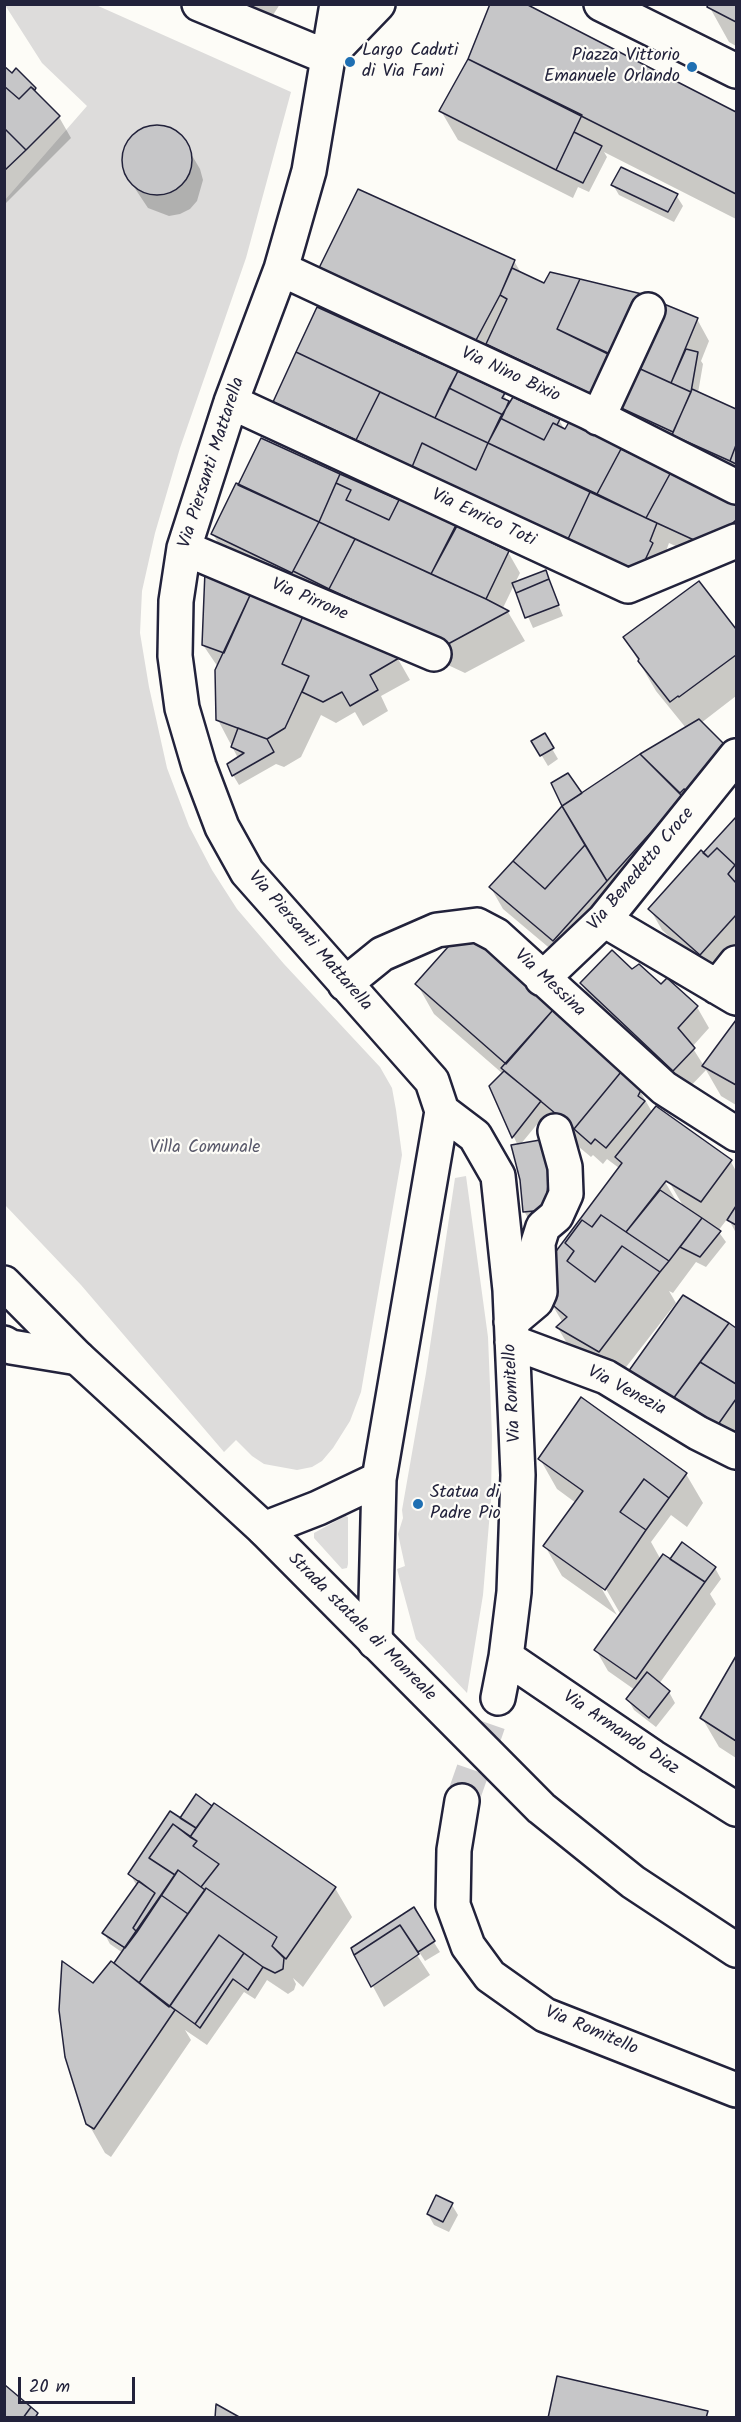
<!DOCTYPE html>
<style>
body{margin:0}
#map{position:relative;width:741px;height:2422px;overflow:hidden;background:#fdfcf7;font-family:Kalam,sans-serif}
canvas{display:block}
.frame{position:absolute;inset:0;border:6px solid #22223b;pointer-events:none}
.scale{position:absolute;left:18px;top:2377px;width:117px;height:27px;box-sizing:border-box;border:3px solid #22223b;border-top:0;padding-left:8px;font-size:18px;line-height:21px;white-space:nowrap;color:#22223b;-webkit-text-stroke:4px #fdfcf7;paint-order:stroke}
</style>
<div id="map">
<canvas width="741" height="2422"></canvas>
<div class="frame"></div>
<div class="scale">20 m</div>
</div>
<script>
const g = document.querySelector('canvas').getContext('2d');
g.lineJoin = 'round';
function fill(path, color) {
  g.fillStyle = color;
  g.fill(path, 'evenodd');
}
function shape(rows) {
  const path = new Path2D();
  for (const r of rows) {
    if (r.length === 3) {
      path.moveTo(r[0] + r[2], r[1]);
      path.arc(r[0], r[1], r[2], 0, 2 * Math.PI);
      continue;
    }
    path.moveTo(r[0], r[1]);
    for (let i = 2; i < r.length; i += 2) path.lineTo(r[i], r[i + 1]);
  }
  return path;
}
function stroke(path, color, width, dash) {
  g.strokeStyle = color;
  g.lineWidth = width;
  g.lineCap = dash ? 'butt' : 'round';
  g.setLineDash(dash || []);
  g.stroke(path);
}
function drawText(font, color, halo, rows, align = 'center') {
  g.font = font + ' Kalam,sans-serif';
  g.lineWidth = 4.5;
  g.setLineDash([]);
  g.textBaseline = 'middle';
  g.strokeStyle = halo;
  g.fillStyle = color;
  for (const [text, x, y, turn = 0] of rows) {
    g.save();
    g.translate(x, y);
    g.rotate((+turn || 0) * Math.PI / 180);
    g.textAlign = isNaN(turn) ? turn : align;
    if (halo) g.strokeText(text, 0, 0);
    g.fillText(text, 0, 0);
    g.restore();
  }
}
fill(shape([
 [5,5,96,5,291,92,246,258,180,448,155,533,142,591,140,633,149,687,167,768,189,826,212,870,237,909,284,964,380,1067,392,1088,396,1110,402,1155,361,1392,350,1421,333,1448,322,1461,312,1467,297,1470,264,1464,252,1456,236,1440,224,1452,81,1285,5,1205,5,200,87,106,42,63],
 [466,1176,488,1337,492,1435,491,1499,483,1595,467,1693,416,1639,397,1569,405,1566,398,1534,403,1518,402,1510,426,1373,455,1178],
 [345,1516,348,1517,348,1564,347,1568,342,1569,314,1538,314,1533]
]), '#dddcdb');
fill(shape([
 [223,4,280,4,268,23],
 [522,4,736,113,736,219,604,152,607,157,589,192,578,187,573,198,458,140,441,111],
 [710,4,736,4,736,46,729,42,709,6],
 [4,68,32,87,37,95,59,117,71,138,4,205],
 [151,126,163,127,173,130,181,137,200,169,203,180,197,201,190,209,180,214,169,216,148,208,128,178,123,156,132,137,141,130],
 [613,185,676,195,683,206,674,222,619,195],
 [514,261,608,422,338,297,321,268],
 [318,309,503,394,509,403,513,399,559,420,566,432,569,424,736,504,736,552,719,567,669,543,651,593,287,423,275,402],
 [697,319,709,341,701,361,703,364,698,393,736,411,736,479,633,428,621,407],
 [402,498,508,552,520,573,515,583,545,572,563,616,533,628,514,585,502,610,508,612,525,641,465,673,347,618,225,555,213,534,398,502],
 [698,583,736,631,736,696,701,723,723,745,735,766,566,962,503,909,491,888,564,807,686,728,656,691,625,638],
 [252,592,398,659,410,680,381,696,388,711,363,726,355,712,336,723,321,715,301,757,284,767,276,764,239,785,233,775,238,758,218,720,218,667,203,645],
 [544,735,558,759,548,766,533,741],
 [736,819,736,949,713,976,662,930,650,909],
 [632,972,697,1007,709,1028,692,1047,704,1066,736,1023,736,1105,721,1096,706,1070,686,1091,594,1005,582,984],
 [417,984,640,1091,652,1112,731,1162,736,1171,736,1233,728,1218,718,1231,726,1242,706,1267,696,1262,673,1293,669,1291,676,1303,616,1380,575,1357,558,1328,563,1323,550,1301,619,1168,607,1159,603,1164,593,1155,591,1157,543,1117,520,1145,539,1142,551,1163,560,1199,536,1232,524,1211,518,1146,491,1086,503,1074,434,1014],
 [664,1173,682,1204,678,1204,661,1175],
 [684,1297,736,1329,736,1437,642,1393],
 [540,1459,686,1474,703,1503,687,1527,671,1515,651,1542,661,1560,715,1568,721,1579,710,1594,716,1604,659,1684,669,1692,675,1703,656,1727,634,1710,628,1699,635,1690,608,1671,596,1650,621,1615,602,1582,599,1584,617,1615,562,1576,545,1546,576,1503,557,1489],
 [736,1659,736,1758,719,1747,702,1718],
 [196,1796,335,1888,352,1917,303,1987,293,1978,296,1984,294,1990,288,1994,267,1980,255,1999,244,1992,207,2045,185,2030,191,2040,111,2157,105,2153,88,2123,93,1985,123,1953,110,1944,104,1933,137,1886,130,1874,180,1820],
 [111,1937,132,1951,130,1953,111,1940],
 [413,1909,440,1952,425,1961,404,1929,400,1929,430,1975,384,2007,353,1949],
 [452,2205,458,2215,449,2232,434,2225,428,2214]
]), '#0003');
const building = shape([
 [490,4,526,4,736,112,736,194,468,59,490,4],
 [708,4,736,4,736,22,707,7,708,4],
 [468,59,582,115,556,170,439,111,468,59],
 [4,66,12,73,16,68,36,88,35,90,31,87,19,99,4,86,4,66],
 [4,86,19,99,31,87,60,116,26,150,4,128,4,86],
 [157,160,35],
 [4,128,26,150,4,171,4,128],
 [574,132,602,146,583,183,556,170,574,132],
 [621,167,678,194,668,212,611,185,621,167],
 [358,189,515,260,500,295,475,342,319,268,358,189],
 [512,268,544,283,550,272,580,279,557,329,610,354,591,394,486,344,507,299,500,295,512,268],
 [580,279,642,294,612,356,557,329,580,279],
 [664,304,698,318,671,383,636,367,664,304],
 [317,307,458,371,435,418,296,352,317,307],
 [686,349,698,352,691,392,671,383,686,349],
 [296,352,380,392,356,440,273,402,296,352],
 [636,367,691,392,673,432,619,407,636,367],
 [458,371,505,393,502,398,509,401,503,415,449,388,458,371],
 [449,388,503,415,488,443,435,418,449,388],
 [692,389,736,409,736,445,730,461,672,435,692,389],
 [380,392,488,443,476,470,422,443,412,467,356,440,380,392],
 [513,397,560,419,557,425,553,423,544,440,500,418,513,397],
 [500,418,544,440,553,423,565,429,569,422,617,444,621,449,597,494,488,443,500,418],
 [261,438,340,474,319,522,238,485,261,438],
 [422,443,476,470,488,443,590,492,568,539,412,467,422,443],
 [736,445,736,464,730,461,736,445],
 [621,449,671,472,646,518,597,494,621,449],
 [671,472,736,502,736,520,707,546,646,518,671,472],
 [340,474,399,500,389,520,346,500,351,490,336,483,340,474],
 [236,483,319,522,292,573,211,534,236,483],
 [336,483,351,490,346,500,389,520,401,496,457,523,431,574,319,522,336,483],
 [590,492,657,523,650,541,653,543,639,573,568,539,590,492],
 [319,522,355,539,329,589,293,571,319,522],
 [457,526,509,551,486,599,431,574,457,526],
 [355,539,486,599,509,611,448,644,329,589,355,539],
 [546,570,549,579,516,593,512,583,546,570],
 [205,571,252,591,224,653,202,645,205,571],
 [549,579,559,605,525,618,516,593,549,579],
 [699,581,736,629,736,655,679,697,678,696,670,702,638,661,639,659,623,637,699,581],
 [252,591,304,614,282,664,309,676,285,728,267,739,216,720,215,670,252,591],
 [304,614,399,658,370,675,378,690,350,706,342,692,323,702,302,692,309,676,282,664,304,614],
 [699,719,724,744,721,748,724,751,688,791,684,789,680,793,640,754,699,719],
 [238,728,267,739,274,752,232,776,227,764,244,753,231,747,238,728],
 [545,733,554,748,540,756,531,741,545,733],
 [640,754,683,797,607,881,562,806,640,754],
 [568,773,582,793,562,806,551,783,568,773],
 [562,806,585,845,545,889,513,861,562,806],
 [736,817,736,883,728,874,735,865,717,848,708,857,703,853,736,817],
 [585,845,607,881,553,941,489,887,513,861,545,889,585,845],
 [717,848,735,865,728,874,736,883,736,915,700,955,648,909,701,850,708,857,717,848],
 [464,929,553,1010,506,1064,415,984,464,929],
 [612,950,632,969,639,964,661,984,667,978,698,1006,678,1028,695,1048,673,1071,580,983,612,950],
 [553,1010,621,1072,574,1129,501,1068,553,1010],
 [736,1020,736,1085,702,1066,736,1020],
 [504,1071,541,1101,512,1138,489,1086,504,1071],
 [621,1072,641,1090,638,1096,645,1101,606,1148,595,1139,591,1144,574,1129,621,1072],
 [656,1106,732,1160,701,1202,666,1181,626,1232,601,1215,592,1227,582,1220,565,1243,574,1251,567,1261,595,1282,622,1246,660,1272,599,1352,556,1327,567,1317,548,1301,545,1266,622,1163,615,1157,656,1106],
 [540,1140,549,1176,545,1210,523,1212,520,1180,511,1145,540,1140],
 [660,1190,702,1218,669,1261,626,1232,660,1190],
 [736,1206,736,1225,727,1220,736,1206],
 [601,1215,669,1261,660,1272,622,1246,595,1282,567,1261,574,1251,565,1243,582,1220,592,1227,601,1215],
 [702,1218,721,1231,700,1257,680,1247,702,1218],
 [683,1295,729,1323,673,1399,628,1372,683,1295],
 [729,1323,736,1328,736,1384,700,1362,729,1323],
 [700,1362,736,1384,736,1399,717,1426,673,1399,700,1362],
 [581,1397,687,1473,669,1498,644,1479,620,1512,646,1530,605,1590,543,1546,583,1491,538,1459,581,1397],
 [644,1479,669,1498,646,1530,620,1512,644,1479],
 [682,1542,716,1567,705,1582,670,1559,682,1542],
 [663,1554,705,1582,636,1679,594,1650,663,1554],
 [736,1656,736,1741,700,1718,736,1656],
 [647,1672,670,1691,649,1718,626,1699,647,1672],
 [196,1794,212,1806,196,1828,180,1818,196,1794],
 [214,1803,336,1887,286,1959,272,1946,277,1937,206,1888,205,1890,201,1887,219,1864,193,1846,197,1841,190,1837,214,1803],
 [170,1811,196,1828,190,1837,173,1824,149,1858,175,1875,137,1932,133,1928,155,1893,128,1874,170,1811],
 [173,1824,197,1841,193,1846,219,1864,201,1887,178,1870,175,1875,149,1858,173,1824],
 [178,1870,205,1890,188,1914,161,1895,178,1870],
 [139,1881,155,1893,133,1928,137,1932,125,1948,102,1933,139,1881],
 [206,1888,277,1937,272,1946,284,1958,283,1969,275,1973,263,1967,219,1935,169,2007,139,1983,206,1888],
 [161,1895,188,1914,139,1983,114,1963,161,1895],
 [414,1907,435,1941,418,1952,400,1925,354,1955,351,1948,414,1907],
 [400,1925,419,1954,371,1987,354,1955,400,1925],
 [219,1935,244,1953,195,2024,170,2006,219,1935],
 [244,1953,263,1967,248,1990,233,1979,200,2028,195,2024,244,1953],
 [62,1961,93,1983,111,1961,175,2010,94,2129,86,2124,65,2057,59,2010,62,1961],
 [436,2195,453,2203,443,2222,427,2214,436,2195],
 [557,2376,708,2411,706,2418,548,2418,557,2376],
 [5,2385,31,2407,23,2418,4,2418,5,2385],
 [216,2404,241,2418,215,2418,216,2404],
 [31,2407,38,2413,35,2418,23,2418,31,2407]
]);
fill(building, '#c6c6c8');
stroke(building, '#22223b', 1.5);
stroke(shape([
 [462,1801,498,1698]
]), '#d1d0d1', 33, [33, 16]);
const minor = shape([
 [199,4,327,57,378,4],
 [337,4,309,171,281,269,231,402,184,548,176,601,175,656,182,708,199,766,222,827,247,872,432,1081,442,1111,379,1479,375,1642],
 [601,4,736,71],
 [281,269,588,412,736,487],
 [231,402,628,586,736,541],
 [598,418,648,310],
 [184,548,434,654],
 [604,920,736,998],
 [542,979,604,920,736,756],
 [345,984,382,954,437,930,477,925,496,935,664,1088,736,1134],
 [717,987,736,963],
 [442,1111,475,1136,498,1176,510,1290,518,1475,514,1592,506,1657,498,1698],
 [511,1322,536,1301,540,1292,538,1243,543,1227,556,1216,566,1194,565,1167,555,1131],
 [512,1342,606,1377,698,1433,736,1452],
 [4,1343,11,1347,78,1358],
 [264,1529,318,1508,379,1479],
 [506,1657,653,1757,736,1809],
 [462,1801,454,1850,453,1905,468,1946,490,1976,545,2015,736,2090]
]);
const major = shape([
 [4,1283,78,1358,264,1529,541,1808,633,1882,736,1950]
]);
stroke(minor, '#22223b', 38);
stroke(major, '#22223b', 38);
stroke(minor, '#fdfcf7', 33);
stroke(major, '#fdfcf7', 33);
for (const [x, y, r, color] of [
 [350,62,6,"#1f6fb2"],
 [692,67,6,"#1f6fb2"],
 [418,1504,6,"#1f6fb2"]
]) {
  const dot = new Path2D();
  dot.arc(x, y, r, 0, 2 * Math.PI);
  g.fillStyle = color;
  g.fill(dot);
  stroke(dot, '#fdfcf7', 2);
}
drawText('18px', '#22223b', '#fdfcf7', [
 ["Largo Caduti",362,52],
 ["di Via Fani",362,73],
 ["Piazza Vittorio",680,57,"right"],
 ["Emanuele Orlando",680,78,"right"],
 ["Statua di",430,1494],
 ["Padre Pio",430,1515]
], 'left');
drawText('18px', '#22223b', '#fdfcf7', [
 ["Via Nino Bixio",510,376,25],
 ["Via Piersanti Mattarella",213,463,-72],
 ["Via Enrico Toti",483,519,25],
 ["Via Pirrone",309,601,23],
 ["Via Benedetto Croce",642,870,-50],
 ["Via Piersanti Mattarella",309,942,49],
 ["Via Messina",549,984,43],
 ["Via Venezia",626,1392,28],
 ["Via Romitello",514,1393,-93],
 ["Strada statale di Monreale",361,1628,45],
 ["Via Armando Diaz",620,1734,34],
 ["Via Romitello",591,2032,23]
]);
drawText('18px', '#5a5a6b', '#fdfcf7', [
 ["Villa Comunale",205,1149]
]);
</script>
